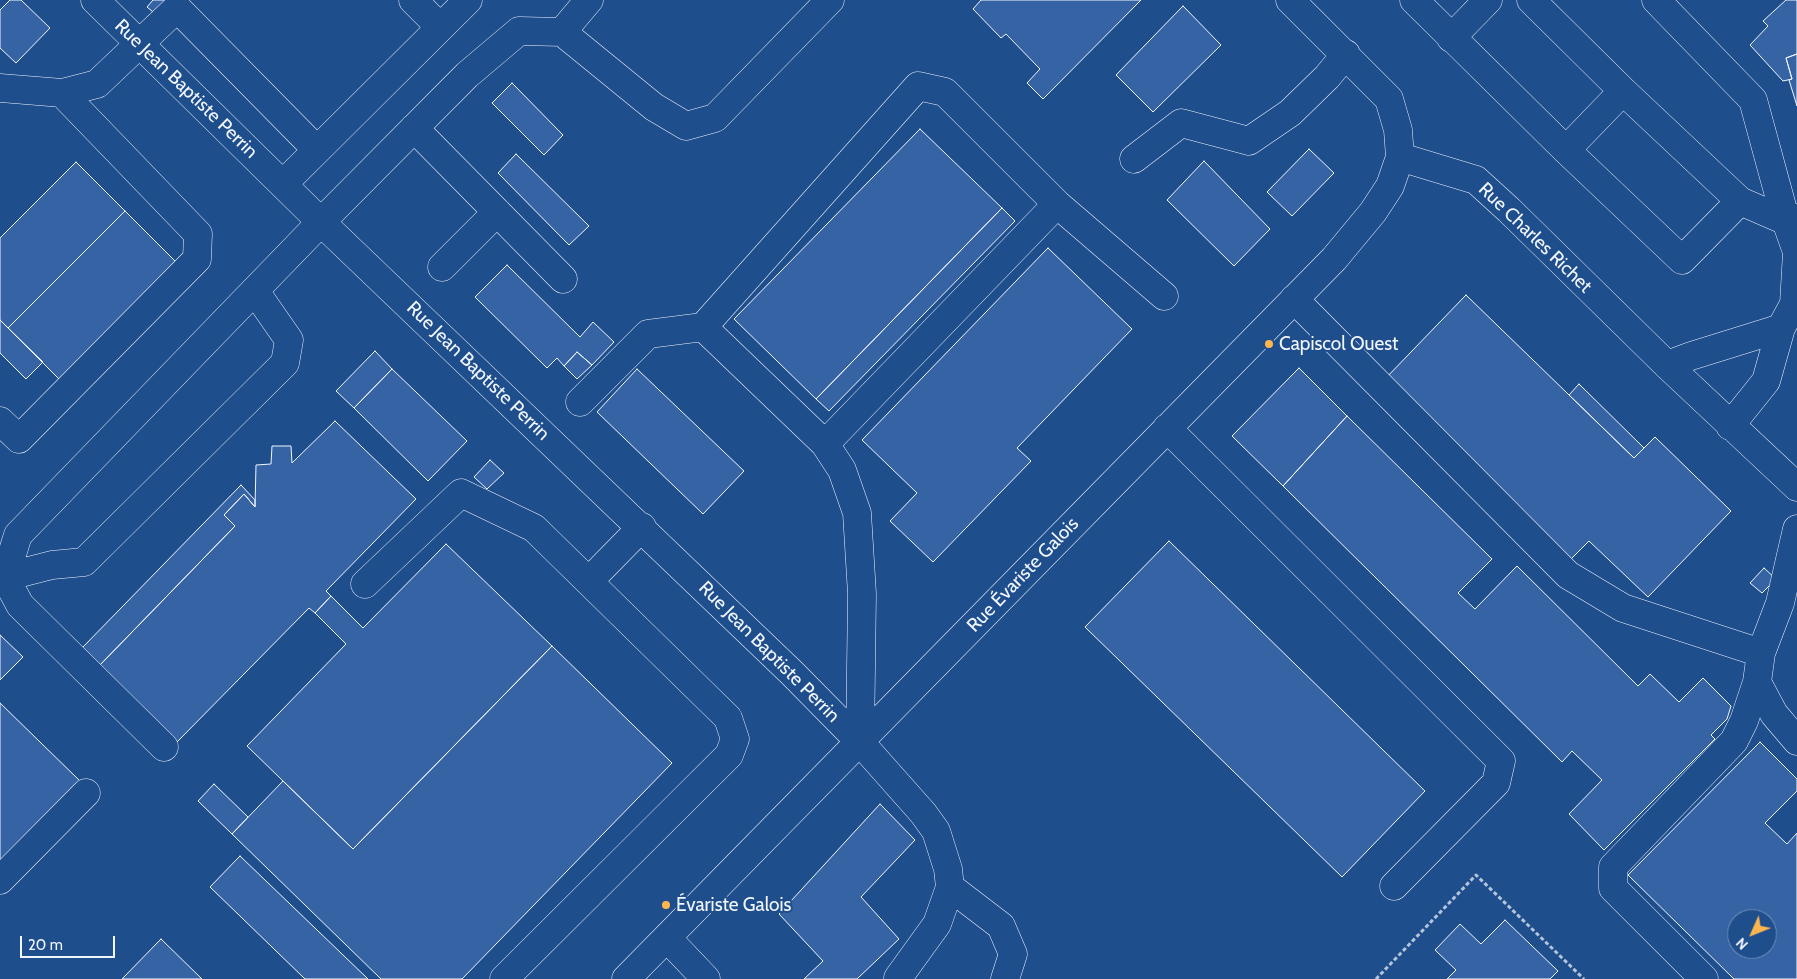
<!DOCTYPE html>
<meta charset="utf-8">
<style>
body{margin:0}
#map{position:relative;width:1797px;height:979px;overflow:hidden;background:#1f4e8c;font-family:Cabin,sans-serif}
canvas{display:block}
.north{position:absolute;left:1727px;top:909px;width:50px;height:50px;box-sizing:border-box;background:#1f4e8c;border:1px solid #7391ba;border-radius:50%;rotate:226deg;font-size:14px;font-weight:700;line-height:20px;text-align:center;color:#f2f6ff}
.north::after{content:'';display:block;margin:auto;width:18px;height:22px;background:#ffb74d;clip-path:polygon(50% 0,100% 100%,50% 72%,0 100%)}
.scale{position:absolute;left:20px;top:936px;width:95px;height:22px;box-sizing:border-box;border:2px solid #f2f6ff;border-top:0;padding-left:6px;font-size:15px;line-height:18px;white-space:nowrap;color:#f2f6ff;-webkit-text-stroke:4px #1f4e8c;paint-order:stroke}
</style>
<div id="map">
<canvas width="1797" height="979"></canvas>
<div class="north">N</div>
<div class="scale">20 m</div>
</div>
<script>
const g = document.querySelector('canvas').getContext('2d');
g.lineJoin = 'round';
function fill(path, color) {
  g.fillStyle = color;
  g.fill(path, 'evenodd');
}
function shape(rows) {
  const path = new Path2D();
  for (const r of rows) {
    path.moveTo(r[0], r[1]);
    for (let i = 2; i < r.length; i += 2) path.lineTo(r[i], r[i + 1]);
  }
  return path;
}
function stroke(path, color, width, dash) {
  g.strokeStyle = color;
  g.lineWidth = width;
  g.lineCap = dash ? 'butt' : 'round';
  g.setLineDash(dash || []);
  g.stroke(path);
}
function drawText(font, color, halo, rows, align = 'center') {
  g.font = font + ' Cabin,sans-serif';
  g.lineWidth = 4;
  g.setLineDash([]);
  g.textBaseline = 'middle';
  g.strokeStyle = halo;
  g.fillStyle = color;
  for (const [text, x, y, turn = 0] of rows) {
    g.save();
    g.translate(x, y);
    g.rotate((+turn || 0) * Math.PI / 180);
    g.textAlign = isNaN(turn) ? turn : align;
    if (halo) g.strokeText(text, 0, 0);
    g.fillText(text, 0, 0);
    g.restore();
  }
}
const building = shape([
 [10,0,21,0,50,28,16,63,0,48,0,10,10,0],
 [153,0,165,0,153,12,147,7,153,0],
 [981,0,1141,0,1043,99,1027,83,1040,69,1006,34,1001,38,973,9,981,0],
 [1786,0,1797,0,1797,54,1786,58,1792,79,1783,81,1750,45,1768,26,1763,21,1786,0],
 [1183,6,1221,45,1153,112,1116,75,1183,6],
 [1797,54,1797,106,1789,80,1792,79,1786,58,1797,54],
 [512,83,563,135,544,155,492,103,512,83],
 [920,129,1002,208,816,399,734,319,920,129],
 [1309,149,1334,173,1292,216,1267,192,1309,149],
 [516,154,589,226,569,245,498,173,516,154],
 [1204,161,1270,229,1234,266,1167,200,1204,161],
 [76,162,125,211,8,328,0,320,0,238,76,162],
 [1002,208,1015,221,829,411,816,399,1002,208],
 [125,211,176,262,59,379,8,328,125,211],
 [1048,248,1132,329,1017,448,1031,461,933,562,890,521,917,493,862,440,1048,248],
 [507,265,580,337,593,322,614,342,592,365,577,352,564,366,557,358,547,368,475,297,507,265],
 [1466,295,1634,458,1655,437,1731,511,1648,597,1589,541,1571,559,1384,380,1466,295],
 [0,320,43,362,26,379,0,353,0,320],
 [375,351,392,369,354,408,336,391,375,351],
 [577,352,592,365,577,379,564,366,577,352],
 [1299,368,1347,416,1283,486,1232,436,1299,368],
 [392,369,467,441,428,481,354,408,392,369],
 [637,369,744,471,703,514,597,412,637,369],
 [1579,384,1644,448,1634,458,1569,395,1579,384],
 [1347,416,1492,559,1458,593,1475,609,1517,566,1638,686,1650,674,1679,702,1703,678,1731,706,1727,719,1711,735,1715,739,1604,850,1569,814,1602,780,1572,751,1562,762,1283,486,1347,416],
 [335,421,416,499,326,591,331,596,315,613,309,608,177,742,100,665,235,526,224,515,244,494,255,507,256,465,271,464,272,446,291,446,292,463,335,421],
 [490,460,504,473,487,489,474,477,490,460],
 [241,485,255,500,255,507,244,494,224,515,235,526,100,665,82,648,241,485],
 [1169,541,1425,791,1342,877,1085,627,1169,541],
 [446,544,552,646,353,849,247,746,346,644,315,613,331,596,363,628,446,544],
 [1764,568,1776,579,1762,593,1750,583,1764,568],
 [0,635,23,657,0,680,0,635],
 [552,646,672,763,462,979,381,979,232,834,283,781,353,849,552,646],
 [0,703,80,781,0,862,0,703],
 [1760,742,1797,779,1797,791,1765,823,1787,844,1797,833,1797,979,1734,979,1628,875,1760,742],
 [1737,919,1767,919,1767,949,1737,949,1737,919],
 [214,784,248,817,232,834,198,801,214,784],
 [880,804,915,840,861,897,899,939,857,979,804,979,823,961,779,914,880,804],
 [240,856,368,979,305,979,210,887,240,856],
 [1505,920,1558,971,1550,979,1447,979,1456,970,1435,950,1460,924,1481,944,1505,920],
 [161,939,202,979,122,979,161,939]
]);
fill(building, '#3563a3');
stroke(building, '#f2f6ff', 1);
const minor = shape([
 [95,0,321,222,792,673,860,742,923,813,936,831,948,869,950,887,937,924,898,978,899,979],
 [413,0,440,27],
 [1414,0,1566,150,1682,260,1740,201],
 [1531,0,1623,91,1740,201,1786,221,1797,218],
 [1656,0,1753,100,1786,221,1797,252,1794,304,1781,328],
 [562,32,589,0],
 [1451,38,1488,0],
 [0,88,62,93,97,84,177,8,317,150],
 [414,128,563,279],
 [1566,150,1623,91],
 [1400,157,1476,180,1509,210,1667,365,1797,487],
 [1134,159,1181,123,1249,141,1290,113,1327,77,1346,54],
 [283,184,468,0],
 [442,267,497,212],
 [1294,299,1568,575,1623,608,1761,653],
 [703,327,918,86,945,92,1057,204,1164,296],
 [1667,365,1691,356,1781,328,1766,381,1730,426],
 [580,402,648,334,703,327,825,444],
 [0,421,19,439,197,259,198,234,62,93],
 [1167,428,1501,761,1496,783,1394,886],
 [5,577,52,565,84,562,285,363,289,340,255,291],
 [589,581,642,527],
 [365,584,461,493,534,528,728,718,735,739,729,755,504,979],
 [1757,682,1774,714,1797,741],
 [860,742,862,594,857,513,842,470,825,444,1057,204],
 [164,747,20,605,5,577,18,535,321,222,467,75,519,31,562,32,654,107,686,126,715,118,830,0],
 [0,880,86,793],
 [950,887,1001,926,1013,954,1005,979],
 [667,938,706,979],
 [626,979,1334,259,1373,212,1390,186,1400,157,1398,130,1389,99,1290,0],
 [1704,979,1613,888,1613,867,1734,741,1744,721,1757,682,1761,653,1780,603,1797,529]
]);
stroke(minor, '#f2f6ff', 29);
stroke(shape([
 [1376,979,1476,875,1584,979]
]), '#b3c4dc', 3, [4, 2.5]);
stroke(minor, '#1f4e8c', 28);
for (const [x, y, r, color] of [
 [1269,344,5,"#ffb74d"],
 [666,905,5,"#ffb74d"]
]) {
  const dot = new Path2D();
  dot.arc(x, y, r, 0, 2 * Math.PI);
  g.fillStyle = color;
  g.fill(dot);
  stroke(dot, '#1f4e8c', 2);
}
drawText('19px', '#f2f6ff', '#1f4e8c', [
 ["Rue Jean Baptiste Perrin",186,89,44],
 ["Rue Charles Richet",1535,238,44],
 ["Rue Jean Baptiste Perrin",478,371,44],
 ["Rue Évariste Galois",1023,575,-46],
 ["Rue Jean Baptiste Perrin",769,652,45]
]);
drawText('19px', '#f2f6ff', '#1f4e8c', [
 ["Capiscol Ouest",1279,344],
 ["Évariste Galois",676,905]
], 'left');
</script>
